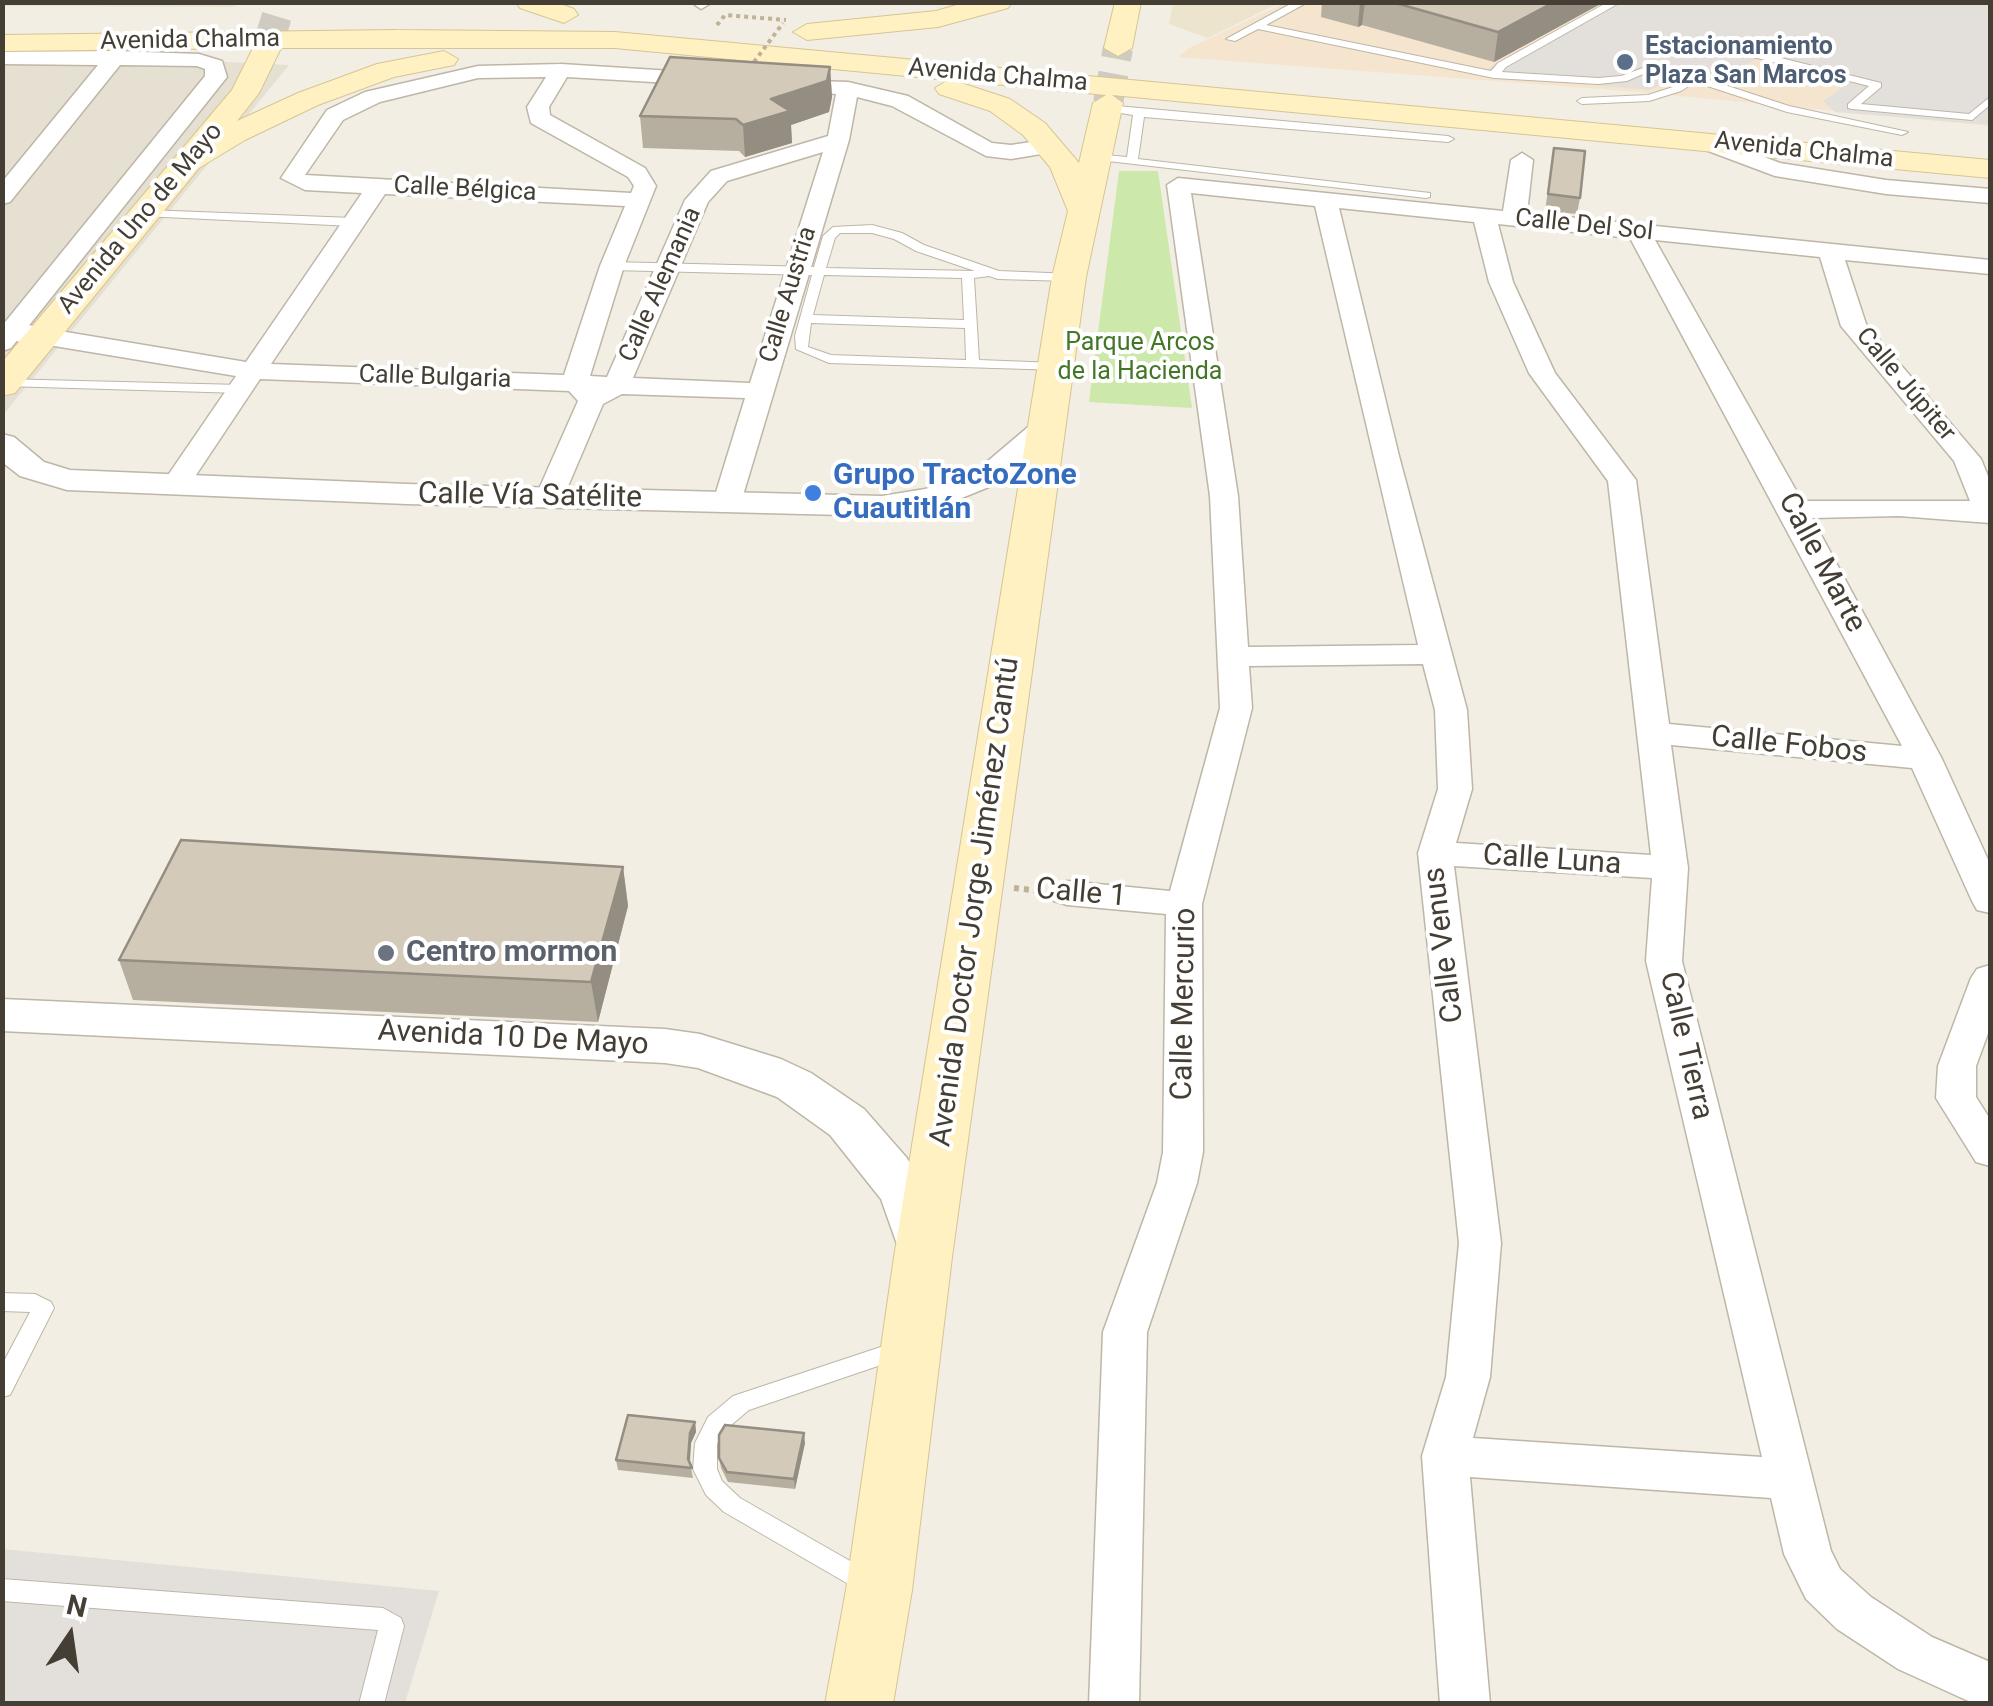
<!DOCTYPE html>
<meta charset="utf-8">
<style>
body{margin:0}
#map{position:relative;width:1993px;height:1706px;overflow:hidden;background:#f2eee4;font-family:Roboto,sans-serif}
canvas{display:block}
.frame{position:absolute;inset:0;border:5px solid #443e34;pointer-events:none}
.north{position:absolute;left:20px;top:1586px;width:100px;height:100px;-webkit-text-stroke:8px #fff;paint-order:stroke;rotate:13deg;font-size:28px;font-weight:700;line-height:40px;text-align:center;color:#443e34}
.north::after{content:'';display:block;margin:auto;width:35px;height:45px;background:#443e34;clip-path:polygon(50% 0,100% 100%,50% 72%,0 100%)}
</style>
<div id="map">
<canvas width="1993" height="1706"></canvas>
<div class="frame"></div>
<div class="north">N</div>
</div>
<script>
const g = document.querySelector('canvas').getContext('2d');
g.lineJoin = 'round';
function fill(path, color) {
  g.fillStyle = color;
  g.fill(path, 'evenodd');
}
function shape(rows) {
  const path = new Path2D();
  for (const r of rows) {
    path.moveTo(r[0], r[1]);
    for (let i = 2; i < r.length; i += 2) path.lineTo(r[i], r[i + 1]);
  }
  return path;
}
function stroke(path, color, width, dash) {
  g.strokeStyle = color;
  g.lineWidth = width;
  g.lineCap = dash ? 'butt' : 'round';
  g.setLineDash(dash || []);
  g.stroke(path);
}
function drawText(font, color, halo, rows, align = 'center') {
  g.font = font + ' Roboto,sans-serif';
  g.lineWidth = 8;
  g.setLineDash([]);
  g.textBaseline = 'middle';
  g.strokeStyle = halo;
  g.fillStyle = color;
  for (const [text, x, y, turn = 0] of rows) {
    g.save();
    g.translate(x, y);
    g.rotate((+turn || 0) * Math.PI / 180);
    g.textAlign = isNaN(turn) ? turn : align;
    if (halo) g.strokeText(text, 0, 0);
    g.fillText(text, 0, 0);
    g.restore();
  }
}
fill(shape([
 [3,51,289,65,3,415]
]), '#e6e0d2');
fill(shape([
 [1285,3,1990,3,1990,126,1627,91,1178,57,1189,48]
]), '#f5e5ce');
fill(shape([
 [3,2,236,2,236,3,235,7,3,6],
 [1173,3,1173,2,1279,3,1208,38,1169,24]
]), '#ece4cd');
fill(shape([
 [1119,171,1158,171,1192,408,1089,402]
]), '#cce8ab');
fill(shape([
 [1612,3,1990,3,1990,125,1835,112,1823,101,1852,81,1759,57,1718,83,1679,78,1649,90,1486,76,1489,68],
 [2,1549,439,1591,405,1703,3,1703]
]), '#e3e0dc');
stroke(shape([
 [268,45,278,12],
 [1108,103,1118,48]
]), '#cfcbc1', 30, [30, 15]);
const service = shape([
 [1294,2,1308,2,1266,25,1491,71,1498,63,1608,2,1621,2,1506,67,1502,72,1598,78,1621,76,1654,64,1659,67,1627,81,1598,84,1494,78,1258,29,1235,41,1226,39,1294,2],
 [1749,50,1881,83,1881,87,1861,104,1969,114,1990,97,1990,105,1972,120,1852,109,1848,108,1848,104,1869,86,1745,55,1744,53,1749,50],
 [1694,75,1789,106,1908,132,1902,135,1787,112,1695,82,1681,91,1649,101,1582,104,1577,101,1582,98,1648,95,1673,87,1694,75],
 [1106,105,1448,136,1454,139,1448,142,1144,117,1138,159,1430,193,1430,197,1426,198,1091,159,1091,155,1095,154,1127,157,1133,115,1102,110,1101,108,1106,105],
 [147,210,353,218,359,222,353,226,143,216,141,214,147,210],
 [872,225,902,233,924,245,999,271,1073,274,1075,277,1069,281,998,279,989,276,974,278,979,360,1056,363,1063,367,1061,370,829,363,796,349,795,336,812,275,612,270,606,266,612,262,814,267,823,236,833,227,872,225],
 [840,233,872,233,894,239,916,251,975,271,826,268,835,238,840,233],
 [824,275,962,278,964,320,813,315,824,275],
 [811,323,965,328,966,360,831,355,808,347,811,323],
 [2,379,241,385,248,389,241,393,5,386,2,379],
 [2,1293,35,1294,51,1302,54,1308,10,1395,2,1397,2,1365,30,1312,2,1311,2,1293],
 [902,1340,910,1343,913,1349,910,1355,749,1410,724,1431,717,1444,717,1469,722,1481,740,1498,878,1577,881,1585,878,1593,869,1596,724,1512,706,1495,693,1469,695,1443,708,1417,733,1396,902,1340],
 [2,1579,383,1608,401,1618,404,1626,384,1704,359,1704,378,1630,2,1601,2,1579]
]);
const minor = shape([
 [691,2,711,2,711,3,701,9,691,2],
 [116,51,199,54,222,61,227,77,11,348,2,351,2,326,205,76,205,69,197,66,120,65,10,202,2,204,2,182,98,65,2,64,2,52,116,51],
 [561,64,704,73,715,79,704,85,567,77,549,107,550,115,645,168,656,186,624,266,590,376,607,377,685,200,711,171,828,136,836,94,786,90,779,88,775,84,779,80,848,82,908,96,992,143,1011,145,1051,139,1062,146,1059,151,1011,159,986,156,892,106,857,97,849,140,741,502,737,508,727,511,717,508,713,502,745,398,622,394,603,404,563,498,559,504,549,507,539,504,535,498,578,401,569,391,260,379,186,490,166,490,162,484,236,376,42,344,29,336,42,328,246,362,362,193,305,190,281,178,327,110,365,92,478,66,561,64],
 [546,77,527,107,531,123,628,177,634,186,631,193,305,175,343,120,380,102,478,78,546,77],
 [823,152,750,383,633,378,708,202,727,181,823,152],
 [385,194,625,206,600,266,564,375,271,364,385,194],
 [1703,134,1780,163,1886,180,1990,189,1990,203,1886,194,1775,176,1695,146,1692,141,1703,134],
 [1522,153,1533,160,1527,213,1990,260,1990,274,1845,260,1866,324,1981,459,1990,481,1990,523,1899,516,1812,518,1942,759,1990,864,1990,913,1977,910,1972,901,1912,768,1671,745,1688,868,1682,961,1831,1551,1840,1569,1871,1597,1932,1637,1990,1662,1990,1704,1975,1704,1898,1669,1837,1629,1806,1599,1784,1554,1771,1498,1470,1477,1490,1704,1440,1704,1422,1456,1446,1377,1459,1243,1418,853,1438,789,1435,710,1423,664,1249,666,1252,708,1202,904,1203,1152,1197,1183,1147,1332,1139,1704,1089,1704,1103,1332,1157,1183,1163,1152,1166,914,1067,905,1054,901,1049,893,1054,885,1067,881,1170,891,1220,708,1210,496,1167,185,1178,178,1503,211,1511,160,1522,153],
 [1191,193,1315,206,1418,645,1248,647,1238,496,1191,193],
 [1339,208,1474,222,1489,282,1529,373,1608,481,1651,855,1456,843,1472,789,1467,710,1399,456,1339,208],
 [1498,224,1630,238,1902,746,1669,724,1636,480,1555,373,1513,282,1498,224],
 [1655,240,1820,257,1841,326,1954,461,1970,501,1802,501,1655,240],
 [1454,866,1652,878,1646,961,1762,1457,1473,1438,1490,1377,1501,1243,1454,866],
 [1990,965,1990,1028,1976,1066,1976,1097,1990,1119,1990,1166,1976,1162,1936,1098,1938,1066,1971,978,1977,969,1990,965]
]);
const tertiary = shape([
 [2,321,53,329,58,336,53,343,42,345,2,339,2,321],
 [1046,419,1058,422,1063,429,1006,480,942,506,882,516,407,504,67,490,20,476,2,462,2,434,14,437,44,462,70,470,407,484,882,496,925,489,955,480,982,466,1034,422,1046,419],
 [2,999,665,1029,700,1034,781,1059,811,1073,864,1109,906,1157,923,1183,948,1250,940,1264,922,1270,904,1264,881,1199,830,1135,777,1097,698,1068,665,1063,2,1031,2,999]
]);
const secondary = shape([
 [516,2,555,2,574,9,578,15,564,23,520,8,516,2],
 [967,2,1012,2,1008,8,938,27,807,40,793,32,807,24,936,11,967,2],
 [1115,2,1141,2,1132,48,1118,56,1104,48,1115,2],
 [396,30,615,32,1990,160,1990,178,1112,95,1123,103,1086,277,952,1257,912,1590,893,1704,825,1704,846,1590,894,1257,1052,277,1068,211,1050,167,1023,135,990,111,939,94,935,88,948,80,615,48,281,48,259,93,237,121,298,93,377,64,444,51,458,59,454,65,394,77,318,105,245,140,199,168,15,393,2,396,2,362,232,90,253,48,2,51,2,35,396,30],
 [952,80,1106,95,1093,103,1079,163,1045,123,1010,99,952,80]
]);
stroke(service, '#beb6a6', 2);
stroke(minor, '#beb6a6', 3);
stroke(tertiary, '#beb6a6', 3);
stroke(secondary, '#d6c595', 2);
stroke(shape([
 [717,25,725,15,786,20]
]), '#c0b297', 4, [4, 4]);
stroke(shape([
 [1014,888,1041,891]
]), '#c0b297', 6, [5, 5]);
fill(service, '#fff');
fill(minor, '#fff');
fill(tertiary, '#fff');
fill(secondary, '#fff1c1');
stroke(shape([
 [754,62,783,23]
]), '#c0b297', 4, [4, 4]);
fill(shape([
 [1322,2,1604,2,1494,62,1362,25,1358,27,1321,17],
 [830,67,832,97,829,112,791,125,792,143,745,157,739,151,643,148,640,116],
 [1554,148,1580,198,1577,214,1545,211],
 [623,867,628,906,598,1022,133,1000,119,960],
 [695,1422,696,1432,691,1443,690,1463,693,1478,618,1470,616,1460],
 [805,1443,795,1489,728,1482,721,1468,719,1458]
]), '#b6ae9f');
fill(shape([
 [1360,2,1365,2,1362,25,1358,27],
 [1554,2,1604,2,1494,62,1498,32],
 [830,67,832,97,829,112,791,125,792,143,745,157,743,125,771,99],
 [623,867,628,906,598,1022,591,982],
 [695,1422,696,1432,691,1443,689,1469,688,1459,690,1433],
 [804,1433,805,1443,795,1489,794,1479]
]), '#948d82');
const building = shape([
 [1392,2,1554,2,1498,32,1392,2],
 [670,57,830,67,827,81,771,99,790,111,743,125,736,119,640,116,670,57],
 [1554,148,1585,151,1580,198,1548,194,1554,148],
 [181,840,623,867,591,982,119,960,181,840],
 [628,1415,695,1422,690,1433,688,1459,692,1468,616,1460,628,1415],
 [725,1425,804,1433,794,1479,727,1472,719,1458,719,1435,725,1425]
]);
fill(building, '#d4cab9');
stroke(building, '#948d82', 2.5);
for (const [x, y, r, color] of [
 [1625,62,10,"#5c6f8a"],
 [813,493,10,"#3f7fe0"],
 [386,953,10,"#6b7280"]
]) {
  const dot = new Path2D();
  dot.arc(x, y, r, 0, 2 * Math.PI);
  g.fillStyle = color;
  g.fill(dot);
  stroke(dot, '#fff', 4);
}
drawText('25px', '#443e34', '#fff', [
 ["Avenida Chalma",190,41,-1],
 ["Avenida Chalma",998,76,5],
 ["Avenida Chalma",1804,151,6],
 ["Calle Bélgica",465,190,3],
 ["Avenida Uno de Mayo",141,219,-50],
 ["Calle Del Sol",1584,226,6],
 ["Calle Alemania",661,285,-66],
 ["Calle Austria",789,295,-73],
 ["Calle Bulgaria",435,378,2],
 ["Calle Júpiter",1905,385,50]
]);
drawText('bold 25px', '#4e5e75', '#fff', [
 ["Estacionamiento",1645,48],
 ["Plaza San Marcos",1645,77]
], 'left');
drawText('25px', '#447627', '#fff', [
 ["Parque Arcos",1140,344],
 ["de la Hacienda",1140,373]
]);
drawText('bold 30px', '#366cbe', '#fff', [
 ["Grupo TractoZone",833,476],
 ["Cuautitlán",833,510]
], 'left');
drawText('30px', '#443e34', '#fff', [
 ["Calle Vía Satélite",530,497,1],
 ["Calle Marte",1821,563,62],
 ["Calle Fobos",1789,746,6],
 ["Calle Luna",1552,861,4],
 ["Calle 1",1081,894,5],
 ["Avenida Doctor Jorge Jiménez Cantú",976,902,-82],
 ["Calle Venus",1445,945,-97],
 ["Calle Mercurio",1185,1004,-89],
 ["Avenida 10 De Mayo",513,1039,3],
 ["Calle Tierra",1685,1046,77]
]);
drawText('bold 30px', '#5b616d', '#fff', [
 ["Centro mormon",406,953]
], 'left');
</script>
